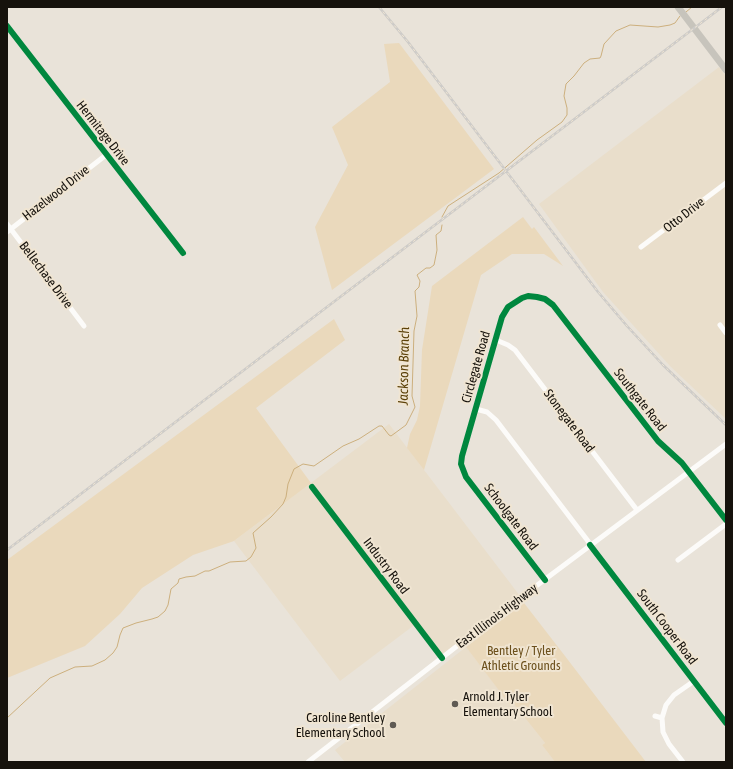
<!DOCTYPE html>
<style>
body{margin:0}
#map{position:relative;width:733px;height:769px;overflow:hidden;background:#e9e3d9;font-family:"Asap Condensed",sans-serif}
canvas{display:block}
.frame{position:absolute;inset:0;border:8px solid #16120c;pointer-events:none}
</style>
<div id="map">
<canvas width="733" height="769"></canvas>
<div class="frame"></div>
</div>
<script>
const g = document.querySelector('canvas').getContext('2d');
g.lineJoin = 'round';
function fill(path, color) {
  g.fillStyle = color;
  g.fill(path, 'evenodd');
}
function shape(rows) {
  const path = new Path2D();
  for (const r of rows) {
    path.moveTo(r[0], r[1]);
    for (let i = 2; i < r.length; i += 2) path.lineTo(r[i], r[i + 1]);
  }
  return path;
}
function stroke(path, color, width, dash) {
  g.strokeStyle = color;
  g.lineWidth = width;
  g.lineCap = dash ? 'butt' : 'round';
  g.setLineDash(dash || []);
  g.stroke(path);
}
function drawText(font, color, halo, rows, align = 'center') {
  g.font = font + ' "Asap Condensed",sans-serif';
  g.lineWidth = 4;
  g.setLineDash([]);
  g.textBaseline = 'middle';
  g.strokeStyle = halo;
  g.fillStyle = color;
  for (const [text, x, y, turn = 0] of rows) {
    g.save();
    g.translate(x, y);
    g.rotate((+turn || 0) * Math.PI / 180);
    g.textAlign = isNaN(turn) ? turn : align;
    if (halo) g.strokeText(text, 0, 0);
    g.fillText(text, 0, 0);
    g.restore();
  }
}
fill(shape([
 [719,67,726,76,726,419,671,367,603,292,539,204],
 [389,424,520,596,442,656,417,623,340,681,234,541],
 [466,647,510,704,513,703,545,743,542,745,555,762,345,762,335,750]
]), '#e9decb');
fill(shape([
 [399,43,494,169,332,290,315,227,348,165,332,127,390,82,384,44],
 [523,217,532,229,534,227,563,266,544,254,512,254,481,275,424,470,407,448,410,434,417,420,420,406,422,350,432,286],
 [334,319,345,340,256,408,311,483,234,541,193,555,142,588,120,614,85,646,7,678,7,560],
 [524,603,565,656,646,762,555,762,542,745,545,743,513,703,510,705,466,647]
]), '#ead9bc');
stroke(shape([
 [686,12,692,7],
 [442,217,448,206,499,173,537,140,562,122,567,115,567,108,564,96,566,84,574,76,584,63,590,59,600,58,601,56,604,44,616,31,630,25,658,27,670,25,675,23,680,16],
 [7,718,50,678,75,667,92,666,105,660,113,653,117,647,120,635,123,628,136,623,152,619,158,617,165,611,168,605,171,589,178,583,179,579,186,577,195,576,205,571,209,571,230,562,246,561,251,557,256,548,253,533,271,517,283,504,286,497,288,484,294,469,303,464,314,466,343,446,359,439,379,426,382,426,389,435,391,436,406,425,415,407,412,396,414,331,417,316,415,291,419,287,420,281,417,275,426,268,430,268,434,265,437,250,436,235,441,231,442,225]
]), '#ccaf7d', 1);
stroke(shape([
 [7,26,183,253],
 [7,224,84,326],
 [7,232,106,155],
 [641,247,726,183],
 [720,325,726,333],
 [496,340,508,345,515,350,637,510],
 [476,409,487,412,496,420,591,545],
 [312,487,442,658],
 [590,545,726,723],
 [678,560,726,524],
 [545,580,466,477,461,464,462,456,502,317,508,307,522,298,528,296,537,297,545,299,553,305,658,441,682,463,726,520],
 [655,716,662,718],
 [308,762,484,625,726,444],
 [683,762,669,744,663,732,662,718,666,705,674,695,694,681]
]), '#fcfbf9', 5);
stroke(shape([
 [678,7,726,70]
]), '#c7c4bc', 7);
const rail = shape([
 [379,7,408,42,598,292,627,326,663,365,726,425],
 [7,550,722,7]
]);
stroke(rail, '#cdcbc8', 2.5);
stroke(rail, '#f0e5d2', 1, [3]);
stroke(shape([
 [7,26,183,253],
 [312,487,442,658],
 [590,545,726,723],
 [545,580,466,477,461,464,462,456,502,317,508,307,522,298,528,296,537,297,545,299,553,305,658,441,682,463,726,520]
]), '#00873e', 6);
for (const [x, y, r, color] of [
 [455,704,4,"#605b54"],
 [393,725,4,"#605b54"]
]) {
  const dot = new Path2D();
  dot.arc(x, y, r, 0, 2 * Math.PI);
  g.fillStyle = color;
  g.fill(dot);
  stroke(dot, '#f0e5d2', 1.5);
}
drawText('13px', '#16120c', '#f0e5d2', [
 ["Hermitage Drive",103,133,52],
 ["Hazelwood Drive",56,193,-38],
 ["Otto Drive",684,215,-38],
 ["Bellechase Drive",46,275,53],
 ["Circlegate Road",476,367,-74],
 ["Southgate Road",640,400,52],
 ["Stonegate Road",569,421,53],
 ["Schoolgate Road",511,517,53],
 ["Industry Road",386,566,53],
 ["East Illinois Highway",497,616,-37],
 ["South Cooper Road",667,627,53]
]);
drawText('13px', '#6c501c', '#f0e5d2', [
 ["Bentley / Tyler",521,651],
 ["Athletic Grounds",521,666]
]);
drawText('13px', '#16120c', '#f0e5d2', [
 ["Arnold J. Tyler",463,697],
 ["Elementary School",463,712],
 ["Caroline Bentley",385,718,"right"],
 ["Elementary School",385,733,"right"]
], 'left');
drawText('italic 14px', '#5c4108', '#f0e5d2', [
 ["Jackson Branch",404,366,-89]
]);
</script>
